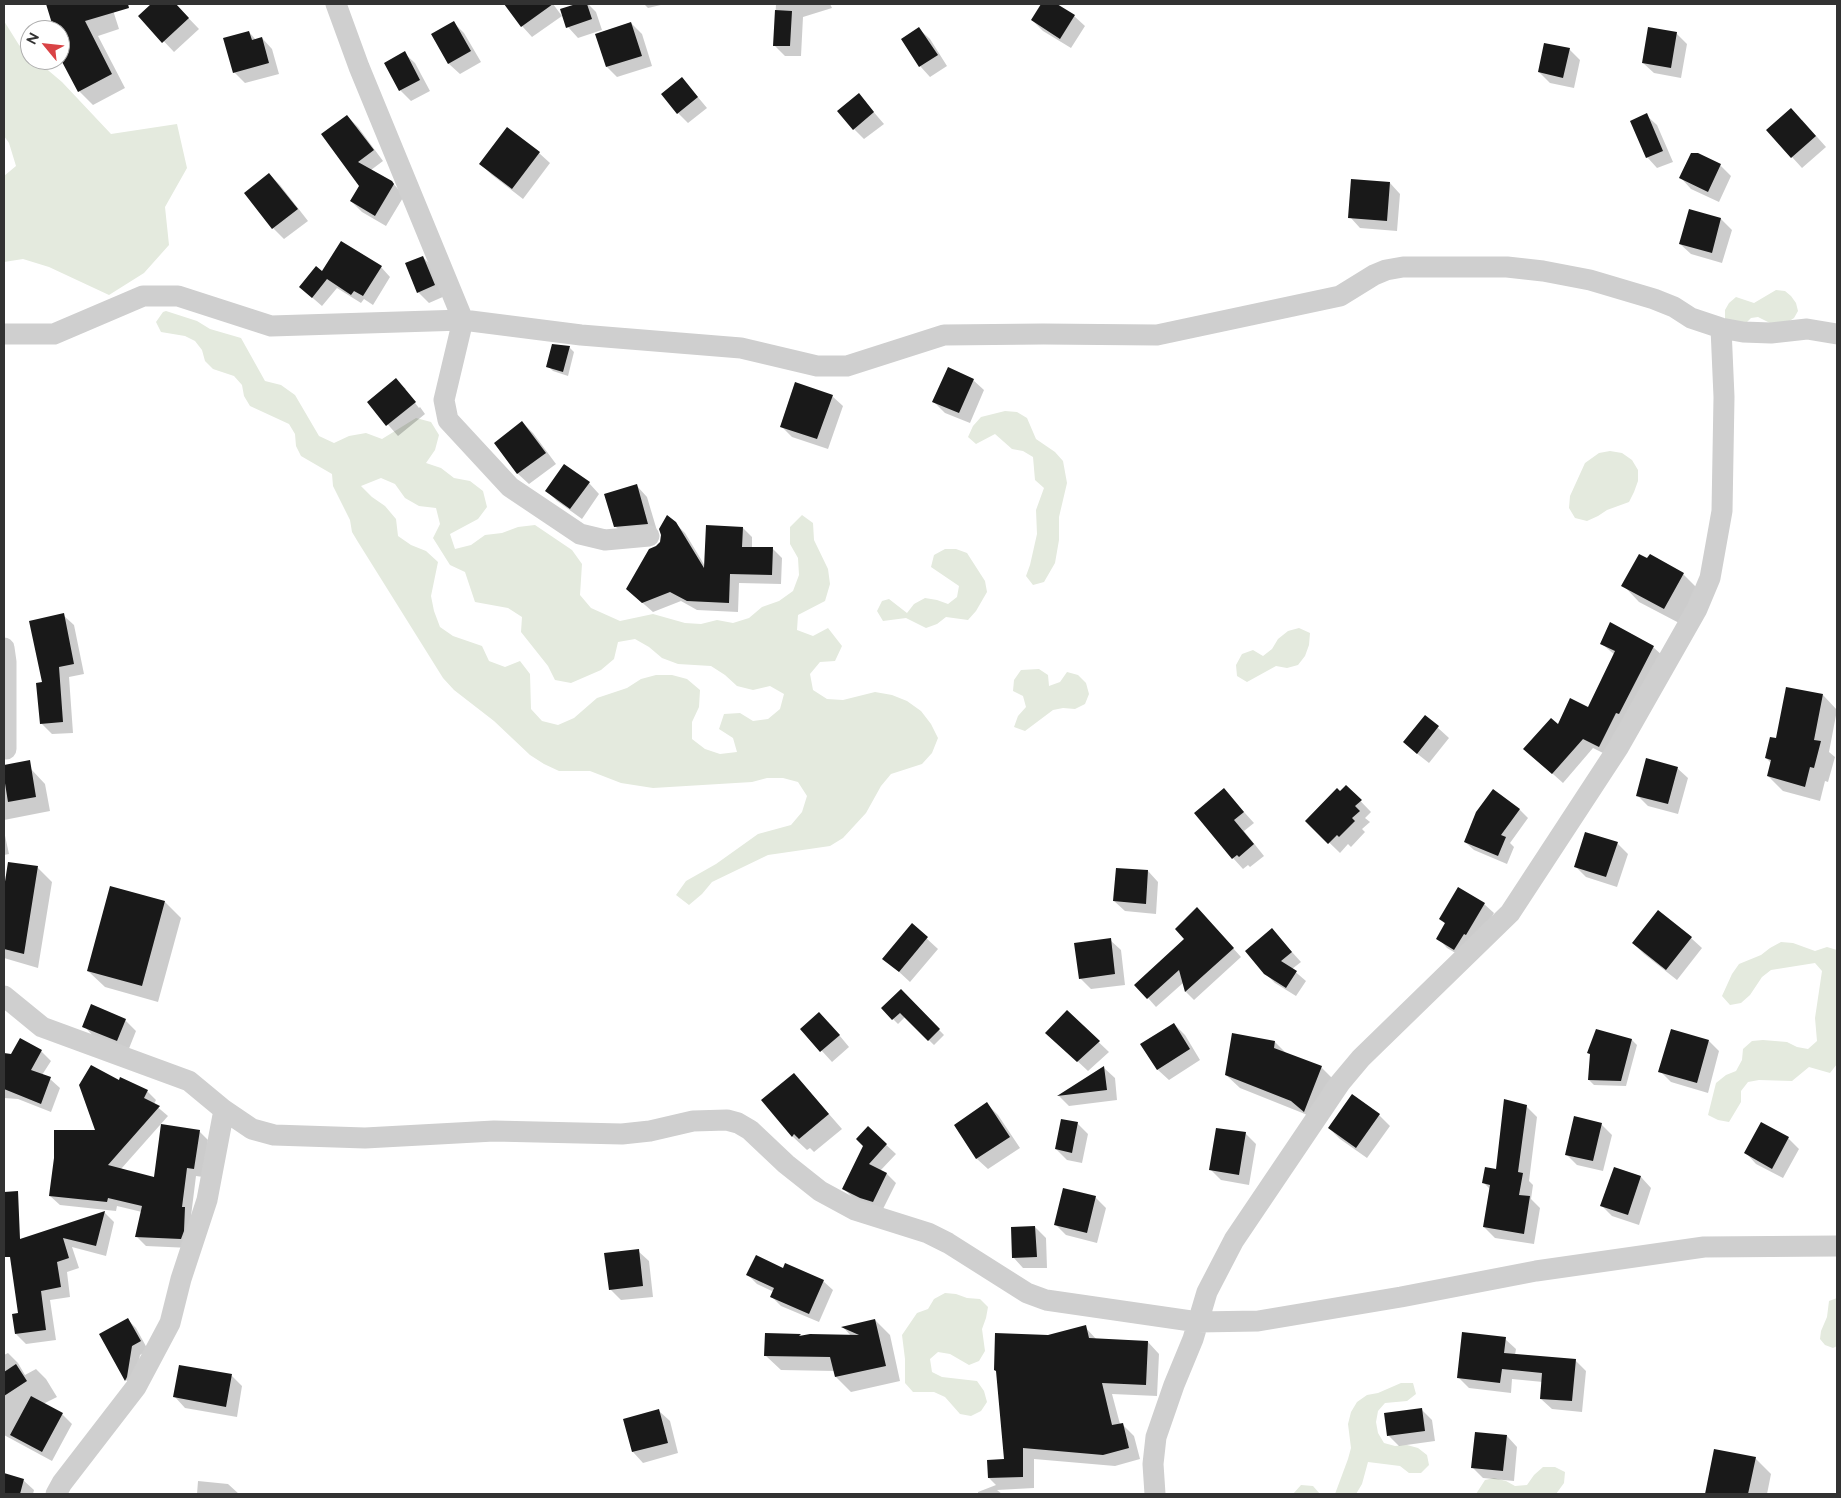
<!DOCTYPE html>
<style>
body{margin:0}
#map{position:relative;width:1841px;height:1498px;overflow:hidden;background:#fff;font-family:Raleway,sans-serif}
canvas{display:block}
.frame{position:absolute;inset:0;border:5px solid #323232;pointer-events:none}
.north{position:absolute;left:20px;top:20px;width:50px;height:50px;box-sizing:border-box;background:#fff;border:1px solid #adadad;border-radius:50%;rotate:298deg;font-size:14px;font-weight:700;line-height:20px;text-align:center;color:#323232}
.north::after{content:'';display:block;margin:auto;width:18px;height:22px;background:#d94345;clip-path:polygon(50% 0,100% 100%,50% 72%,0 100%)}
</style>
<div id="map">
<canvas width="1841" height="1498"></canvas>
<div class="frame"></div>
<div class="north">N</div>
</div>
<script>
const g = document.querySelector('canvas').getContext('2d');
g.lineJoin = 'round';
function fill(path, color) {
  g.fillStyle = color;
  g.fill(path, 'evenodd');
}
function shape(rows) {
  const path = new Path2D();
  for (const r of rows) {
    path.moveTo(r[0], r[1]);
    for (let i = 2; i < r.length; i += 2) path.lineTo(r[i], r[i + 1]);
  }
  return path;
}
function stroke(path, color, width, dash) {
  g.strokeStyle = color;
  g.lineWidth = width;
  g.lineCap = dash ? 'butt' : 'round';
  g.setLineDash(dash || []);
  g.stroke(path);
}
fill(shape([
 [4,21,19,45,30,55,30,60,36,60,62,82,111,134,177,124,187,168,165,207,169,245,144,273,109,295,49,267,23,259,4,262,4,176,16,166,9,143,4,136],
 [1776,290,1785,291,1791,296,1796,303,1798,311,1794,318,1788,322,1772,324,1758,317,1751,318,1745,324,1725,319,1725,310,1729,303,1736,297,1754,303],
 [166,311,197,321,210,329,241,338,265,381,281,385,295,395,319,436,334,443,349,436,366,433,382,439,416,418,431,422,439,435,435,450,426,463,441,468,454,478,470,481,483,491,487,507,478,519,450,534,455,549,471,545,485,535,502,533,518,527,535,525,572,550,582,564,580,595,591,608,620,621,653,614,685,623,701,624,717,620,733,623,749,618,762,607,779,601,793,591,799,575,798,558,790,544,790,527,802,515,813,523,814,540,828,569,830,584,825,601,798,615,797,630,813,636,828,628,842,646,835,661,820,662,810,674,813,690,827,699,843,700,875,692,892,695,907,701,921,711,931,724,938,738,932,753,922,764,891,774,881,786,866,813,843,838,830,846,768,855,712,882,702,894,689,905,676,895,686,881,716,864,758,834,791,825,802,812,807,796,798,782,783,778,767,778,752,782,653,788,621,783,590,771,559,771,544,764,530,755,494,721,454,690,443,678,358,542,352,532,350,520,333,486,332,474,301,456,296,446,295,434,289,424,250,406,244,396,242,385,234,376,213,369,205,361,202,350,195,341,185,336,161,332,156,322,163,312],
 [381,478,395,484,405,498,419,506,436,508,440,524,433,538,450,565,465,572,475,602,508,608,522,617,521,632,548,666,555,680,571,683,601,670,614,659,618,642,635,639,649,647,662,658,678,664,711,666,725,675,737,686,753,690,770,686,784,694,780,709,768,719,753,721,740,713,724,714,719,729,733,738,737,752,720,754,705,749,692,739,692,722,699,707,700,690,687,679,672,675,656,675,641,679,627,688,597,698,574,718,558,725,542,721,531,709,530,674,520,661,505,667,489,661,482,646,453,636,440,627,434,611,431,596,438,562,426,551,411,545,398,536,396,519,385,506,372,497,361,486],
 [1005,411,1017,412,1027,418,1036,439,1055,452,1063,461,1067,483,1059,517,1059,540,1055,563,1044,582,1033,585,1026,576,1030,565,1037,534,1036,510,1044,488,1035,480,1033,457,1023,451,1012,449,995,434,976,444,968,437,973,426,981,417],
 [1610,451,1622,453,1632,460,1638,470,1638,481,1634,492,1629,502,1607,510,1598,516,1587,521,1575,518,1569,508,1570,496,1585,463,1599,453],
 [945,549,956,549,967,553,985,581,987,592,976,611,968,620,946,617,937,624,926,628,906,618,883,621,877,611,882,601,889,599,907,613,914,604,925,598,937,600,948,604,957,597,959,586,931,567,934,555],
 [1299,628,1310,633,1309,645,1305,656,1298,665,1287,668,1276,666,1247,682,1237,676,1236,665,1242,654,1253,650,1263,656,1272,649,1278,639,1288,631],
 [1039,669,1048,675,1049,686,1060,682,1067,672,1078,675,1086,683,1089,694,1085,704,1075,709,1063,708,1053,710,1025,731,1014,727,1018,716,1026,707,1023,696,1013,691,1014,680,1021,670],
 [1781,942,1793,943,1815,951,1827,947,1837,950,1837,1064,1830,1073,1809,1067,1792,1081,1759,1080,1748,1082,1741,1091,1741,1102,1729,1122,1718,1120,1708,1115,1716,1083,1726,1075,1736,1071,1742,1060,1743,1049,1752,1041,1763,1040,1787,1042,1797,1047,1808,1049,1817,1041,1815,1018,1822,971,1815,963,1771,970,1762,977,1750,995,1741,1003,1730,1005,1722,996,1732,974,1739,964,1761,955,1770,948],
 [945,1293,956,1294,967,1298,980,1299,988,1307,986,1318,982,1329,985,1351,979,1361,969,1365,950,1354,938,1352,930,1359,932,1372,942,1377,977,1381,984,1391,987,1402,981,1411,971,1416,960,1414,945,1397,934,1392,913,1392,905,1383,905,1359,902,1335,917,1313,928,1309,934,1299],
 [1837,1298,1837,1346,1833,1348,1825,1345,1820,1339,1821,1331,1827,1317,1829,1301],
 [1401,1383,1413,1383,1416,1394,1407,1401,1385,1403,1378,1411,1376,1422,1378,1433,1384,1443,1395,1446,1407,1445,1418,1448,1427,1455,1429,1465,1421,1473,1409,1473,1400,1466,1368,1462,1362,1484,1356,1494,1335,1494,1348,1459,1351,1448,1348,1424,1351,1412,1357,1402,1367,1395,1378,1393],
 [1543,1467,1555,1467,1565,1472,1564,1483,1556,1494,1476,1494,1485,1480,1494,1478,1506,1481,1515,1486,1527,1485,1534,1475],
 [1301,1485,1313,1486,1320,1494,1293,1494]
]), '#e4eade');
fill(shape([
 [47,4,111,4,119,29,98,36,125,88,93,105,79,91,60,55,60,30,55,30],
 [153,4,175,4,199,29,174,52,140,16],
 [506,4,553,4,562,16,532,37,522,26],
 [579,4,588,4,596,12,602,30,578,38,568,27,562,10],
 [644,4,665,4,648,8],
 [776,4,830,4,832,8,803,17,801,56,785,56,774,45],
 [1042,4,1055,4,1074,16,1085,26,1071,48,1043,31,1032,20],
 [453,22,464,33,481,62,460,74,449,64,432,34],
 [631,23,642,34,652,66,617,77,607,67],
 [919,29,930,39,947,66,930,77,920,66],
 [249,32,256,40,262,38,272,49,279,74,245,83,234,72],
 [1676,33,1687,44,1681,78,1654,73,1643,63],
 [1569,49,1580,60,1574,88,1550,83,1539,72],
 [404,53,415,63,430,91,411,101,400,90,385,63],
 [682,78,707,108,688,123,678,113],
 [859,95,884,124,864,139,854,129],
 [1646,115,1657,125,1673,162,1657,168,1647,157],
 [347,116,358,127,383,161,371,170,392,182,404,196,386,226,362,212,351,201,360,186],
 [1802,120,1826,147,1802,168,1792,157],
 [539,153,550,163,523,199,492,175,481,164],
 [1720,165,1731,176,1719,202,1691,189,1681,178],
 [269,174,280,185,308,221,284,239,273,228,246,193],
 [1390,183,1400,194,1397,231,1360,228,1350,217],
 [1690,211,1721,219,1732,230,1722,263,1691,254,1680,244],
 [423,257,433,268,445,296,429,303,418,292],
 [381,267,390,277,373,305,364,299,361,303,337,288,322,306,300,287,323,273],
 [569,347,574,352,568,376,553,371,548,366],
 [396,380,406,389,404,389,419,408,420,407,425,414,398,436,369,403],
 [973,380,984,390,970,423,945,413,934,402],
 [832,396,843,406,828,449,792,437,781,426],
 [522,422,533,433,556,464,529,484,518,474,495,443],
 [589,483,599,494,582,519,557,501,546,490],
 [637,486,647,497,658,534,626,537,615,526],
 [675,523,685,533,705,566,743,528,752,537,752,548,772,548,782,558,781,584,739,583,738,612,697,610,681,601,653,612,637,598,656,548],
 [1683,574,1699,590,1681,624,1639,602,1623,585],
 [63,615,74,625,84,674,69,677,73,733,52,734,41,723,43,684],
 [1611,623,1653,647,1663,656,1609,756,1593,748,1563,783,1535,758,1559,726,1588,708,1615,655,1602,644],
 [1823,695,1837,710,1829,752,1835,757,1828,782,1825,781,1820,801,1783,791,1768,776,1771,763,1766,758,1777,740],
 [1425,716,1449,738,1429,763,1415,752],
 [1677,768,1688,778,1678,814,1648,806,1637,795],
 [31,769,45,784,50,811,4,820,4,775],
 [1346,786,1371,812,1365,818,1370,822,1362,829,1365,832,1351,847,1348,844,1340,853,1307,821],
 [1224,790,1254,823,1244,831,1264,856,1250,867,1248,865,1243,869,1233,858],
 [1493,791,1520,810,1528,818,1510,843,1514,847,1507,864,1474,850,1465,842],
 [4,831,9,854,4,855],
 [1617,843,1628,854,1617,887,1586,877,1575,866],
 [9,863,38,868,52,882,38,968,4,958,4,897],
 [1148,871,1158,882,1156,914,1125,911,1114,901],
 [165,902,181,918,158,1002,105,987,88,971],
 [1484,904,1494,913,1476,944,1464,958,1447,948,1438,938,1446,925,1441,919],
 [1206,918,1241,957,1194,1000,1186,992,1183,983,1156,1007,1148,998,1186,939],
 [912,925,938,949,910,982,884,958],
 [1272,930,1301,962,1292,969,1306,981,1296,996,1275,983,1265,973],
 [1691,938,1702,948,1677,980,1644,954,1633,943],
 [1110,940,1121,950,1125,985,1091,989,1080,978],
 [901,991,944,1035,934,1045,905,1017,898,1024,882,1008],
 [1067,1012,1109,1052,1088,1071,1057,1042],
 [125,1020,136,1031,128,1051,94,1037,84,1026],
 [830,1024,849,1047,832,1062,802,1029],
 [1174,1024,1185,1035,1200,1060,1169,1080,1158,1070,1142,1044],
 [1596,1031,1632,1040,1637,1045,1626,1086,1594,1085,1589,1080,1592,1056,1588,1053],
 [1709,1041,1719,1051,1708,1093,1671,1082,1660,1071],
 [1275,1042,1288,1055,1321,1067,1335,1081,1318,1124,1305,1114,1240,1088,1226,1075],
 [41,1051,51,1061,42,1075,50,1079,60,1088,51,1112,18,1099,4,1098,4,1054,12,1055],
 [1104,1068,1115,1078,1117,1100,1069,1106,1059,1096],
 [794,1074,842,1129,814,1152,810,1148,807,1150,792,1136],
 [119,1082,147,1091,156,1100,154,1104,168,1116,121,1169,155,1178,199,1131,208,1140,203,1177,196,1176,191,1216,190,1248,146,1246,137,1237,142,1212,117,1206,116,1211,60,1205,50,1196,96,1132],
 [987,1104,998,1115,1020,1148,988,1169,977,1159,955,1125],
 [1526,1106,1537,1117,1529,1181,1533,1185,1531,1199,1540,1208,1534,1244,1495,1238,1484,1227,1491,1190,1484,1183,1497,1170],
 [1379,1115,1390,1126,1367,1158,1340,1139,1329,1128],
 [1077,1123,1088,1134,1082,1163,1067,1160,1056,1149],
 [1601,1124,1612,1135,1603,1171,1577,1165,1566,1154],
 [868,1128,896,1154,880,1171,887,1174,896,1183,882,1211,853,1198,843,1188,865,1146],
 [1245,1133,1256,1144,1249,1185,1221,1180,1210,1169],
 [1788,1138,1799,1149,1783,1178,1756,1164,1746,1153],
 [1641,1177,1651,1188,1639,1225,1612,1216,1602,1206],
 [1095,1197,1106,1208,1097,1243,1066,1235,1055,1224],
 [104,1212,114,1222,106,1256,72,1247,79,1268,67,1272,70,1297,50,1300,56,1340,26,1344,16,1334,20,1314,10,1244],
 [1035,1227,1046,1238,1047,1268,1023,1268,1013,1257],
 [638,1251,649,1261,653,1297,621,1300,610,1289],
 [784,1270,823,1281,833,1290,819,1322,781,1306,772,1297,774,1292,757,1284,748,1275],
 [128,1320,136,1328,148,1350,140,1355,134,1388,126,1380,101,1335],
 [875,1320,890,1335,900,1381,851,1392,836,1377,835,1371,781,1370,766,1356,800,1335,802,1337,851,1336,843,1327],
 [1085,1327,1097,1340,1148,1342,1159,1354,1157,1396,1112,1394,1120,1424,1122,1424,1134,1436,1140,1459,1115,1466,1034,1459,1034,1488,997,1490,1002,1494,978,1494,978,1492,996,1485,989,1478,1005,1461,1048,1337],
 [1505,1339,1516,1349,1515,1355,1575,1360,1586,1371,1582,1412,1552,1409,1541,1399,1543,1382,1512,1379,1511,1393,1469,1388,1458,1377],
 [8,1353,18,1363,25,1375,36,1369,46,1379,57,1397,43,1404,62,1414,72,1424,52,1461,4,1435,4,1355],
 [232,1376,242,1386,237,1417,185,1408,175,1397],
 [1421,1409,1432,1420,1435,1441,1399,1446,1388,1435],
 [659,1411,670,1421,678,1453,643,1463,633,1452,625,1420],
 [1507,1436,1517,1447,1514,1481,1483,1478,1472,1467],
 [1715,1450,1755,1458,1771,1474,1767,1494,1707,1494],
 [4,1475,23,1480,34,1490,33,1494,4,1494],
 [198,1481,228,1484,239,1494,197,1494]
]), '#0003');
fill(shape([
 [46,4,128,4,129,8,85,21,112,74,78,92,60,58,60,30,54,30],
 [151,4,176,4,189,18,162,43,138,16],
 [504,4,553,4,521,27],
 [576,4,587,4,592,19,566,28,560,9],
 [1041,4,1057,4,1075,15,1060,39,1031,20],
 [775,10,792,11,790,46,773,46],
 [454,21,471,51,448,64,431,34],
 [631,22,642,56,606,67,595,34],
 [919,27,938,55,919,67,901,39],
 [1648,27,1677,32,1671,68,1642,63],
 [249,31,252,40,262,37,269,63,233,73,223,38],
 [1544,43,1570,48,1563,78,1538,72],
 [405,51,420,80,399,91,384,63],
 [682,77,698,97,677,114,661,94],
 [859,93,874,112,853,130,837,111],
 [1791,108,1816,136,1791,158,1766,130],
 [1647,113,1663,151,1646,158,1630,121],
 [347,115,374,150,358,162,392,181,394,184,375,216,350,201,359,186,321,134],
 [507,127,540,152,512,189,479,164],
 [1691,153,1698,153,1721,164,1708,192,1679,178],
 [269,173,298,209,272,229,244,193],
 [1351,179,1390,182,1387,221,1348,218],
 [1689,209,1721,218,1712,253,1679,244],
 [341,241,382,266,363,296,354,291,351,295,327,279,312,298,299,287,316,266,322,271],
 [423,256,435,285,417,293,405,263],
 [552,344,570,346,563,372,546,367],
 [948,367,974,379,959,413,932,402],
 [396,378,416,402,386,426,367,402],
 [795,382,833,395,817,439,780,427],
 [522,421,546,453,517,474,494,443],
 [564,464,590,482,570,509,545,491],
 [637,484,648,524,614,527,604,494],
 [667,515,676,522,704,568,706,525,743,527,742,547,773,547,772,575,730,574,729,603,687,601,670,592,642,603,626,589,649,549,656,546,660,542,661,535,659,529],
 [1639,554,1647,558,1650,554,1684,573,1664,609,1621,586],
 [64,613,74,664,59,667,63,722,40,724,36,683,42,682,29,621],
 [1610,622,1654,646,1619,714,1616,713,1599,747,1583,739,1552,774,1523,749,1551,718,1558,724,1570,698,1588,707,1615,651,1600,644],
 [1786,687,1823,694,1814,740,1821,741,1814,768,1810,767,1805,787,1767,776,1771,760,1765,758,1770,737,1776,738],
 [1425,715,1439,726,1417,754,1403,742],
 [1646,758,1678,767,1668,804,1636,796],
 [30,760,36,797,8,802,4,777,4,765],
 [1346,785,1362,800,1355,806,1360,811,1352,818,1355,821,1339,837,1337,835,1328,844,1305,821,1337,788,1340,791],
 [1224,788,1244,812,1234,820,1254,844,1239,857,1237,855,1232,859,1194,813],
 [1493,789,1520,809,1501,835,1506,837,1498,856,1464,842,1476,812],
 [1585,832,1618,842,1606,877,1574,867],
 [8,862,38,866,24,954,4,949,4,888],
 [1116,868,1148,870,1146,904,1113,901],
 [110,886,165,901,142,986,87,971],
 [1458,887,1485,903,1466,935,1464,934,1454,950,1436,939,1445,923,1439,919],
 [1197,907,1234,948,1185,992,1179,970,1147,999,1134,985,1184,939,1175,929],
 [1658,910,1692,937,1666,970,1632,943],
 [912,923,928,937,899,972,882,959],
 [1272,928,1292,952,1281,961,1297,971,1286,988,1264,974,1245,951],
 [1111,938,1115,974,1079,979,1074,943],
 [901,989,940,1029,928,1041,900,1013,892,1020,881,1008],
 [91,1004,126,1019,117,1041,82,1027],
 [1067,1010,1100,1041,1077,1062,1045,1033],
 [819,1012,840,1035,820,1052,800,1029],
 [1174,1023,1190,1049,1157,1070,1140,1044],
 [1596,1029,1632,1039,1621,1081,1588,1080,1590,1054,1587,1053],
 [1671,1029,1709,1040,1697,1083,1658,1072],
 [1232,1033,1275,1041,1274,1048,1322,1066,1304,1112,1291,1101,1225,1075],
 [20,1038,42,1050,31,1070,51,1077,41,1104,4,1089,4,1053,11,1054],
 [91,1065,119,1080,120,1077,148,1090,144,1098,160,1106,108,1165,154,1177,161,1124,200,1130,194,1169,187,1168,182,1207,185,1207,184,1231,181,1239,135,1237,142,1206,108,1198,107,1202,49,1196,54,1158,54,1130,95,1130,79,1085],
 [1104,1066,1107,1090,1057,1096],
 [794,1073,829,1114,799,1139,794,1134,792,1137,761,1100],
 [1352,1094,1380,1114,1356,1148,1328,1128],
 [1504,1099,1527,1105,1518,1172,1523,1173,1519,1195,1530,1196,1524,1234,1483,1227,1490,1185,1482,1183,1485,1167,1496,1169],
 [987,1102,1010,1137,976,1159,954,1125],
 [1574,1116,1602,1123,1593,1161,1565,1155],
 [1061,1119,1078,1122,1072,1153,1055,1149],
 [1761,1122,1789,1137,1772,1169,1744,1153],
 [868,1126,887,1144,869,1164,887,1173,873,1202,860,1198,842,1189,863,1146,856,1139],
 [1216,1128,1246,1132,1239,1175,1209,1170],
 [1614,1167,1641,1176,1628,1215,1600,1206],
 [1063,1188,1096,1196,1087,1233,1054,1225],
 [18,1191,20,1239,105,1211,96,1246,63,1238,69,1258,57,1262,61,1287,41,1291,46,1330,15,1334,12,1314,18,1313,10,1257,4,1257,4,1192],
 [1035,1226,1037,1257,1012,1258,1011,1227],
 [639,1249,643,1286,609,1290,604,1253],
 [756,1255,783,1268,785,1263,824,1280,809,1314,770,1297,774,1288,746,1275],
 [128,1318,141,1341,132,1346,127,1377,125,1381,99,1334],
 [875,1319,886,1366,835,1377,830,1357,764,1356,765,1333,801,1334,799,1336,810,1334,859,1335,841,1327],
 [1086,1325,1089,1338,1148,1341,1146,1385,1102,1383,1112,1425,1123,1423,1129,1448,1103,1455,1023,1448,1023,1477,988,1478,987,1460,1004,1459,996,1371,994,1370,995,1333,1048,1335],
 [1462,1332,1506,1337,1504,1353,1576,1359,1572,1401,1540,1399,1542,1373,1502,1369,1500,1383,1457,1378],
 [16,1364,27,1381,4,1396,4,1372],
 [179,1365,232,1374,226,1407,173,1397],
 [31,1396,63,1413,42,1452,10,1435],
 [1422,1408,1425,1431,1387,1436,1384,1413],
 [659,1409,668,1443,632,1452,623,1419],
 [1475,1432,1507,1435,1503,1471,1471,1468],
 [1714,1449,1756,1457,1748,1494,1705,1494],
 [4,1473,24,1479,20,1494,4,1494]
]), '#191919');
stroke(shape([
 [336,4,359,67,463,320,444,400,448,420,510,487,580,534,605,540,649,536],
 [4,334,54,334,143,296,178,296,271,326,463,320,581,335,741,348,817,366,847,366,944,335,1043,334,1157,335,1340,296,1374,275,1386,270,1403,267,1507,267,1543,271,1590,280,1654,299,1674,307,1691,318,1721,328,1743,332,1771,333,1807,329,1837,334],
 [4,648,6,662,6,749],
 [4,996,42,1027,189,1081,224,1110,252,1129,274,1135,365,1138,494,1131,622,1134,650,1131,693,1121,727,1120,738,1123,750,1130,786,1164,820,1191,855,1210,928,1233,948,1243,1027,1293,1046,1300,1198,1322,1258,1321,1401,1297,1536,1271,1704,1247,1837,1246],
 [56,1494,62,1483,136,1387,170,1323,181,1279,207,1200,224,1110],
 [1155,1494,1153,1464,1156,1437,1174,1385,1193,1339,1207,1292,1234,1240,1340,1083,1361,1058,1510,913,1618,748,1697,609,1710,578,1722,511,1724,397,1721,328]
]), '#cfcfcf', 21);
</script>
